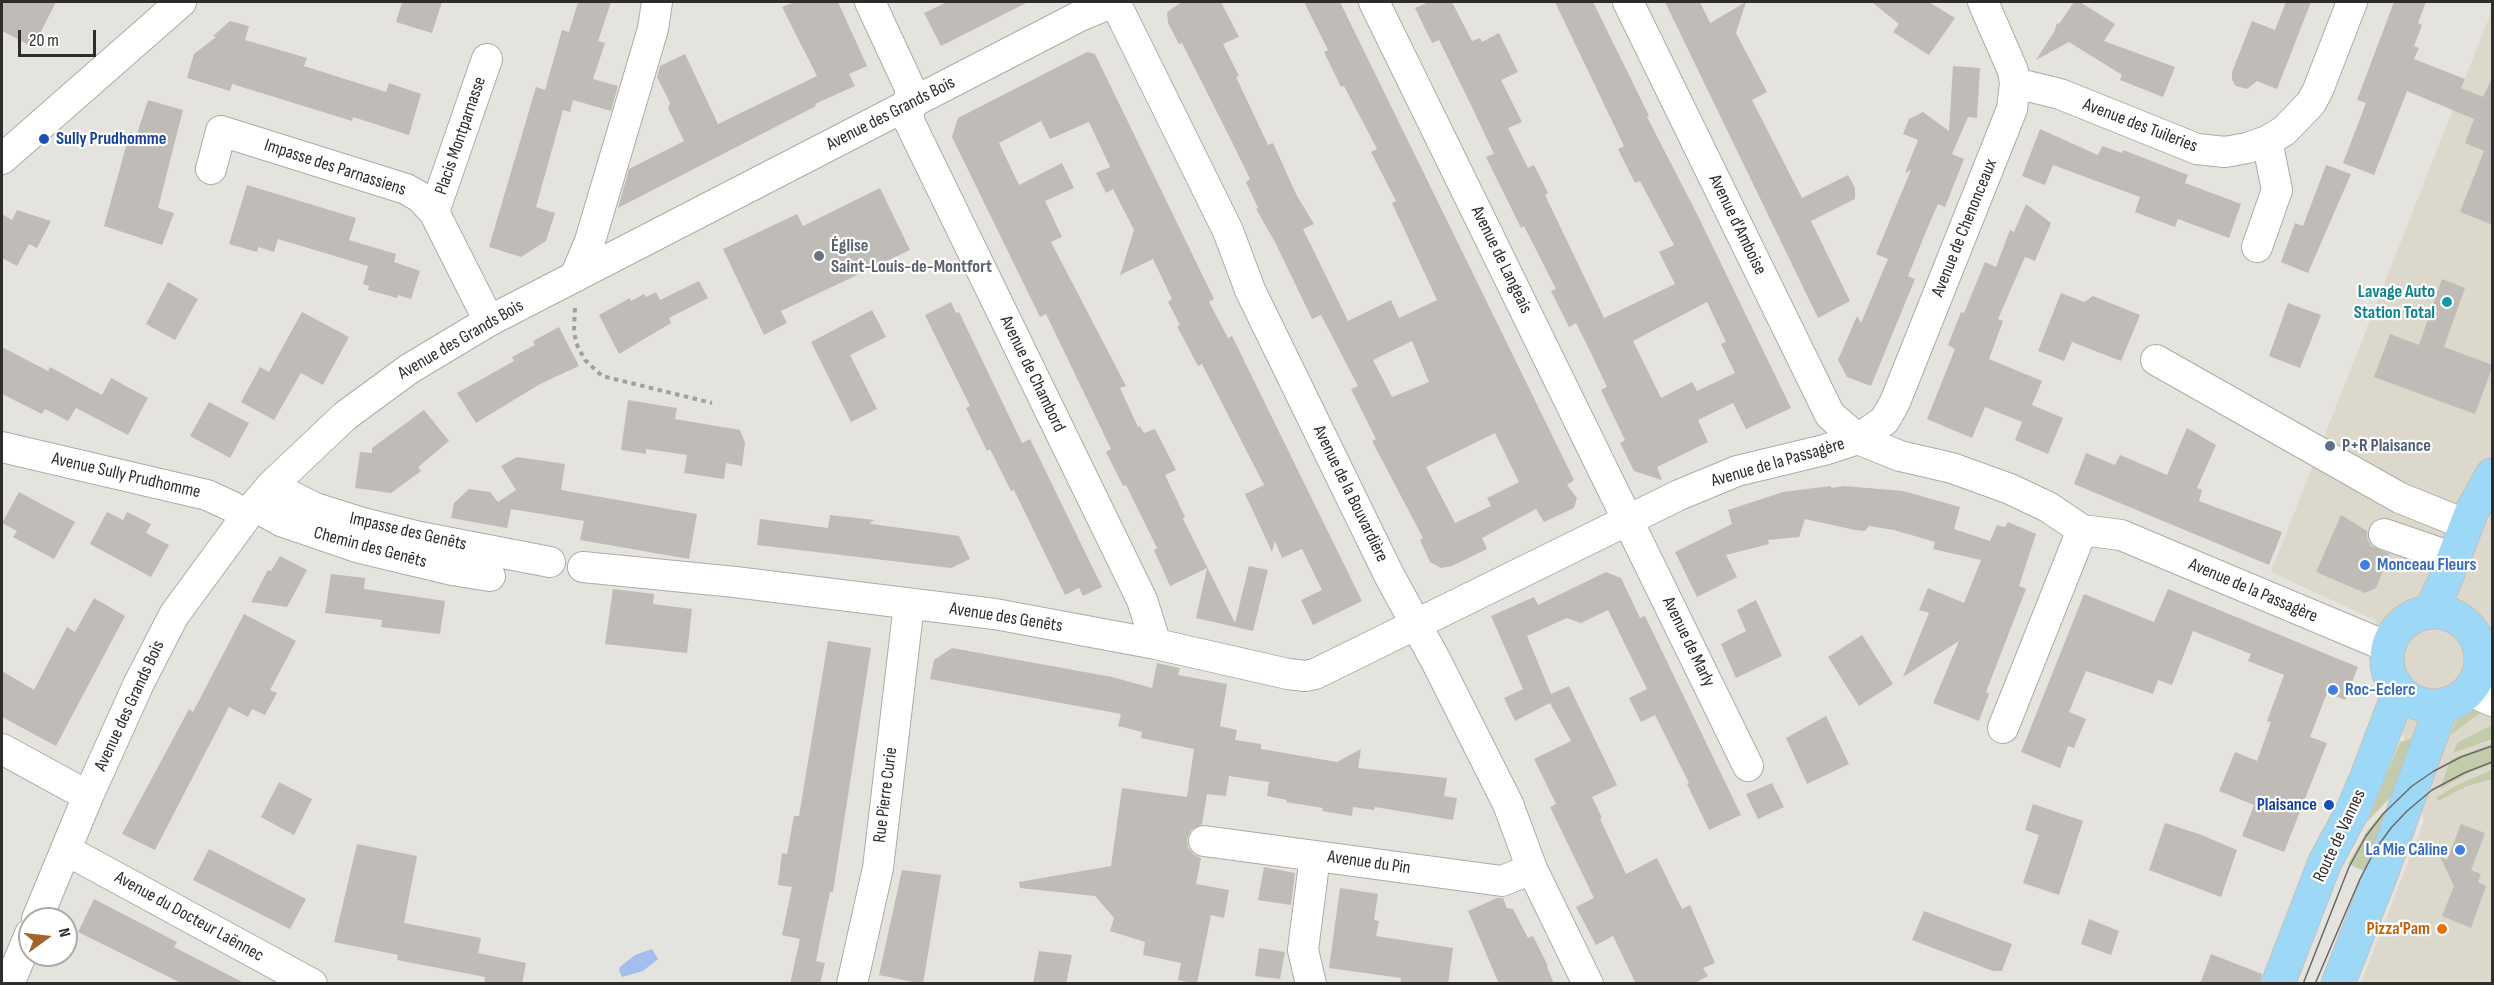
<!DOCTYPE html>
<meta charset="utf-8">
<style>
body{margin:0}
#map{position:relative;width:2494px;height:985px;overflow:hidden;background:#e5e3dd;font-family:"Sofia Sans Condensed",sans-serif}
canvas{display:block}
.frame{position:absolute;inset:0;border:3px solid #2e2d2b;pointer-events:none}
.north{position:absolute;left:18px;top:907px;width:60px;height:60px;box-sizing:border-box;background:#fff;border:2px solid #ababaa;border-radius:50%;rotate:75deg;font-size:16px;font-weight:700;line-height:24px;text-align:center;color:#2e2d2b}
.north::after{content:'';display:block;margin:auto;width:21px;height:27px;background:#a2642a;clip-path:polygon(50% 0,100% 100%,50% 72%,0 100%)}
.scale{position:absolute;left:18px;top:30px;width:78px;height:27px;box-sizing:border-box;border:3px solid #2e2d2b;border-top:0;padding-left:8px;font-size:18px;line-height:21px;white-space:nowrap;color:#2e2d2b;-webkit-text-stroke:4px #fff;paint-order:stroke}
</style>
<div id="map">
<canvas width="2494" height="985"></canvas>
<div class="frame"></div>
<div class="north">N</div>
<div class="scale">20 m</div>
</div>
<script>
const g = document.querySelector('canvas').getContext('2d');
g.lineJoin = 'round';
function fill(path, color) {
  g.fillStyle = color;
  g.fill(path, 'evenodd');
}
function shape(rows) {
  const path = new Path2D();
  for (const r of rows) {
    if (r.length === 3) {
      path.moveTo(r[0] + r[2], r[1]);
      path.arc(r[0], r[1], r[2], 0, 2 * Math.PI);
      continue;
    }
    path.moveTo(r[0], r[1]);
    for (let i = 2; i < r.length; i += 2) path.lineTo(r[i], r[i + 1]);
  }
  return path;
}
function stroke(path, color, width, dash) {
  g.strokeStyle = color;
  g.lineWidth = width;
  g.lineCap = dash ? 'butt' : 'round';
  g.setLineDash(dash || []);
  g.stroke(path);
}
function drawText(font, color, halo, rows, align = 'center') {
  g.font = font + ' "Sofia Sans Condensed",sans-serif';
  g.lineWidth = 4.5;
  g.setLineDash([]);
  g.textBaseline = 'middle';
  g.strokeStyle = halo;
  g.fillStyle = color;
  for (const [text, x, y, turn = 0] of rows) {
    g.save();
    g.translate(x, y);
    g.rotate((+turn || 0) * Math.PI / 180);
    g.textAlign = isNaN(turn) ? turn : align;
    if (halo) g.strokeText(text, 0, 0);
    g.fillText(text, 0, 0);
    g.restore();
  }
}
fill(shape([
 [2492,10,2492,983,2361,983,2424,821,2375,620,2271,572]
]), '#ddd8cc');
fill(shape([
 [2479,706,2485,709,2452,734,2451,733,2460,713,2468,707],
 [2492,725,2492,739,2453,753,2457,743],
 [2420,736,2402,785,2367,822,2400,742],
 [2492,744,2492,764,2468,773,2440,789,2451,759],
 [2492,770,2492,779,2467,786,2438,801,2436,798,2455,786],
 [2399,794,2367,872,2348,864,2367,831]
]), '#c2cbaa');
fill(shape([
 [652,949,658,959,643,971,622,977,619,970,620,967,635,955]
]), '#a3beec');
fill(shape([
 [2,2,56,2,33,47,2,31],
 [402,2,442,2,432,33,396,22],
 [578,2,611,2,598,41,605,43,593,79,618,86,611,111,573,100,570,112,563,110,536,207,555,213,546,241,521,257,489,247,536,87,545,90,562,30,569,32],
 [795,2,838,2,867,66,849,74,855,86,815,104,816,106,618,208,629,169,684,141,668,108,670,103,657,77,660,66,685,54,718,124,817,76,782,7],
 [947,2,1028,2,941,46,924,13],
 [1182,2,1221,2,1239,37,1223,44,1239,76,1236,77,1268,145,1273,143,1297,196,1314,224,1303,229,1348,321,1391,300,1399,318,1437,300,1392,203,1396,201,1371,152,1377,149,1344,86,1341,87,1324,52,1328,50,1304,2,1340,2,1574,480,1567,485,1577,498,1574,508,1544,522,1536,509,1482,538,1487,549,1452,566,1441,568,1430,562,1420,540,1423,538,1372,441,1376,439,1351,389,1358,386,1321,315,1312,319,1275,242,1256,209,1258,208,1246,182,1250,179,1230,138,1182,43,1179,44,1168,23,1167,12],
 [1412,341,1429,382,1392,397,1373,360],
 [1495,433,1519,482,1487,498,1491,506,1455,523,1426,467],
 [1429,2,1452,2,1472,41,1480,38,1482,42,1499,33,1518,72,1501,80,1522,122,1508,128,1528,168,1534,165,1548,193,1545,195,1604,318,1675,284,1659,252,1674,245,1640,181,1635,183,1618,149,1624,146,1555,2,1593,2,1632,81,1649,116,1647,117,1697,214,1791,408,1746,429,1733,403,1698,420,1708,442,1657,467,1662,480,1634,471,1620,443,1625,440,1601,390,1607,387,1590,351,1576,323,1569,327,1551,291,1556,289,1524,226,1521,228,1486,157,1494,154,1471,105,1439,40,1432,43,1415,8],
 [1707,302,1726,342,1721,344,1735,373,1697,391,1692,382,1661,398,1633,341],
 [1665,2,1700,2,1710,23,1746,2,1736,33,1767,92,1752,100,1802,198,1848,175,1855,188,1855,199,1811,221,1850,301,1818,318],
 [1872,2,1929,2,1955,18,1929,55,1893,32,1899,24],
 [2074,2,2080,2,2115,24,2104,41,2175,67,2163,97,2120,80,2122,75,2069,42,2036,60,2054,32,2057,23,2059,24],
 [2286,2,2311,2,2277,89,2257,81,2247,89,2236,86,2232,80,2232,72,2252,21,2275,30],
 [2394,2,2426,2,2418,23,2422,25,2414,46,2419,48,2414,59,2465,79,2461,88,2483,97,2493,76,2493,225,2460,212,2484,151,2465,143,2474,119,2407,91,2374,175,2343,163,2366,103,2357,100],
 [230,21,249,26,245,40,307,58,304,66,386,92,389,83,421,94,409,135,353,117,352,121,232,84,230,91,187,78,194,54,216,37,213,36],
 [1087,52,1095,54,1214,299,1209,302,1228,338,1232,336,1362,601,1313,625,1301,600,1322,590,1302,549,1282,558,1275,541,1272,552,1245,494,1264,485,1202,364,1198,366,1177,326,1180,325,1168,302,1172,299,1153,259,1120,275,1134,230,1113,189,1106,193,1096,173,1110,167,1089,122,1050,139,1041,121,999,143,1019,185,1062,163,1074,188,1045,201,1062,237,1051,242,1126,386,1120,388,1138,427,1140,426,1144,433,1155,429,1176,470,1165,475,1185,517,1183,519,1235,623,1249,566,1268,570,1253,631,1196,618,1207,568,1170,586,1154,550,1157,548,1126,485,1123,486,1106,452,1111,449,1046,314,1040,317,952,137,958,118],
 [1953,66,1980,68,1977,118,1968,117,1952,154,1964,159,1945,207,1938,204,1927,229,1908,276,1915,279,1871,386,1847,377,1838,360,1857,316,1861,323,1888,259,1876,254,1911,170,1905,173,1918,140,1903,134,1909,119,1923,112,1949,131],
 [148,100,183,110,158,208,174,213,162,245,104,226,130,132,137,134],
 [2040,129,2098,155,2102,146,2122,153,2123,150,2188,175,2185,183,2241,204,2229,238,2178,219,2175,227,2135,212,2140,197,2053,165,2045,185,2022,176],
 [2326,165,2351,174,2308,273,2281,262,2295,223,2303,226],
 [247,185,356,218,349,240,396,254,394,262,420,271,411,299,398,295,397,298,368,290,369,286,363,284,368,266,278,239,274,252,258,247,257,252,229,244],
 [880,188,910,250,781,311,787,323,764,335,723,249,797,214,803,226],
 [2026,204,2051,223,2035,261,2025,257,1998,319,2003,321,1989,359,2042,381,2032,405,2063,418,2048,454,2015,440,2022,422,1985,407,1972,438,1927,419,1955,349,1948,345,1961,312,1964,313,1985,262,1996,267,2010,230,2014,232],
 [17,210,51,221,37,248,29,244,17,266,2,258,2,214,12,220],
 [2442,279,2465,288,2444,347,2493,365,2475,414,2374,377,2390,334,2419,345],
 [699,281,708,298,669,318,671,323,619,354,599,315,630,298,631,301,644,294,646,297,656,292,660,300],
 [168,282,198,299,175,340,146,324],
 [2061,293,2084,302,2093,296,2140,315,2121,361,2072,342,2064,361,2038,351],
 [951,302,956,313,959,312,1022,443,1030,439,1102,587,1083,596,1079,588,1065,595,1014,490,1011,491,990,449,987,451,966,408,970,406,925,315],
 [2288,303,2321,315,2300,368,2269,356],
 [872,310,886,337,850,355,877,409,851,422,811,342],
 [302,312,349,337,323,385,301,373,274,420,241,402,260,367,269,372],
 [559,327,579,366,540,384,476,423,457,393,514,361,512,357,535,345,533,341],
 [2,347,48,371,50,367,102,395,111,378,148,398,128,435,76,408,68,421,45,409,42,414,2,394],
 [628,400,677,408,675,419,740,430,745,443,742,466,726,463,724,479,684,473,687,455,646,449,646,454,621,450],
 [209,402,249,423,230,458,190,436],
 [424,410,449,441,418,467,421,471,391,493,355,488,360,452,372,453,372,448],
 [2187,428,2216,445,2197,488,2202,490,2199,501,2282,532,2269,565,2074,484,2086,453,2115,465,2120,455,2167,475],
 [517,457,565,464,561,490,697,514,689,559,580,540,584,521,554,516,511,509,507,528,451,518,454,503,469,489,490,492,498,502,516,490,501,466],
 [1831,486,1831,488,1844,486,1903,491,1960,507,1954,529,1990,541,1997,525,2005,527,2008,522,2036,534,2019,586,2026,589,1986,692,1989,694,1979,721,1933,703,1959,641,1903,677,1929,613,1919,610,1928,588,1964,603,1981,560,1933,549,1935,542,1894,530,1869,526,1865,531,1855,530,1805,519,1799,537,1768,540,1769,544,1726,555,1737,577,1697,597,1675,552,1732,524,1728,510,1783,492],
 [19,492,75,522,54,559,13,537,17,531,2,523],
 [107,512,123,520,127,512,151,524,146,533,169,545,151,577,90,544],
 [830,515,875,520,869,523,872,524,959,536,970,559,951,568,757,545,760,519,828,528],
 [2341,515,2367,531,2367,538,2371,546,2390,554,2376,588,2365,593,2316,572],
 [280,556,307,570,287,607,251,602,268,570,271,571],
 [1606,572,1621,578,1640,618,1645,616,1741,815,1709,830,1687,784,1689,783,1655,715,1641,722,1629,698,1647,689,1608,610,1581,623,1567,618,1527,636,1551,694,1569,686,1617,785,1592,797,1602,818,1600,819,1626,874,1657,858,1682,909,1690,905,1715,963,1703,968,1708,976,1693,984,1636,984,1613,936,1596,945,1576,907,1594,898,1550,807,1556,804,1534,759,1571,741,1550,703,1515,721,1504,698,1523,689,1491,616,1534,597,1538,605],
 [331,574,365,578,364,589,445,601,440,634,381,627,382,620,325,613],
 [613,589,654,594,653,604,692,609,687,653,605,644],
 [2168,589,2358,667,2345,700,2327,693,2310,737,2327,743,2284,852,2242,836,2254,805,2219,791,2235,752,2257,761,2271,722,2267,721,2284,675,2248,661,2251,654,2193,631,2172,685,2158,680,2153,694,2086,671,2069,712,2086,719,2074,748,2068,746,2060,768,2021,752,2084,594,2154,622],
 [94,598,125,616,56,746,2,717,2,671,34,690,67,627,75,632],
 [1756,600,1782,656,1736,678,1721,644,1746,631,1737,610],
 [244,614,296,641,270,690,277,693,265,715,252,709,248,717,229,707,155,850,122,834,189,709,193,712],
 [1862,635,1893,684,1859,706,1828,657],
 [828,641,871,648,833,892,830,892,816,961,825,963,820,984,790,984,800,939,782,935,792,887,778,885,782,853,787,854,794,816,799,816],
 [952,648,1112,677,1152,688,1157,663,1180,668,1178,675,1227,684,1220,726,1237,730,1235,740,1261,744,1261,749,1337,762,1361,749,1358,768,1447,778,1444,796,1457,798,1453,820,1375,807,1374,810,1353,807,1352,816,1322,811,1323,808,1286,802,1287,800,1267,796,1269,782,1229,776,1226,796,1207,794,1202,824,1191,830,1187,839,1188,848,1194,855,1201,858,1196,884,1229,890,1224,918,1211,915,1197,984,1178,980,1181,963,1143,955,1145,942,1110,931,1114,918,1095,896,1020,888,1019,882,1111,866,1122,788,1187,797,1194,749,1141,738,1142,732,1118,726,1121,714,930,679,934,660],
 [1826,716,1849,764,1807,784,1786,738],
 [279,782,312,799,294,835,261,817],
 [1772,783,1784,807,1758,819,1746,794],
 [2033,804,2083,821,2059,895,2023,883,2039,835,2025,830],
 [2165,823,2199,834,2237,850,2221,897,2149,870],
 [2461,824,2485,833,2471,870,2481,874,2478,882,2486,886,2471,928,2442,916,2454,886,2440,857,2447,860],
 [357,844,417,856,404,923,481,938,478,953,526,963,522,984,484,984,485,977,397,960,398,955,334,942],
 [209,849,306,899,290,929,193,880],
 [1264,867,1295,873,1291,905,1258,900],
 [902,870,941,875,923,984,879,975],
 [1340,888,1378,894,1374,920,1379,921,1376,936,1453,948,1448,984,1400,984,1401,978,1329,968],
 [1497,898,1503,898,1507,908,1513,909,1528,938,1533,936,1548,966,1547,967,1554,984,1499,984,1468,911],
 [94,899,177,942,174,947,246,984,183,984,78,932],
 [1924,911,2012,944,2002,971,1993,971,1912,940],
 [2089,919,2119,931,2111,955,2081,944],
 [1259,948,1285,952,1280,979,1255,976],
 [1039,951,1072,955,1066,984,1033,984],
 [2211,954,2262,974,2260,984,2200,984]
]), '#bfbcb7');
const minor = shape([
 [870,2,910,88,909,121,1142,600,1156,644],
 [1115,2,1228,231,1250,290,1389,575,1436,661,1508,804,1532,869,1588,984],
 [1374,2,1748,766],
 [1628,2,1830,415,1858,439,1900,456,1952,468,2010,489,2048,507,2082,530,2121,535,2388,647],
 [2015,83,2060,94,2197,149,2225,152,2247,148,2267,141,2284,131,2311,103,2318,90,2352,2],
 [2,159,181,2],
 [211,169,221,131,406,189,420,197,434,212,489,321],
 [434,212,487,59],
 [2257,247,2277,190,2267,141],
 [575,277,590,241,653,29,657,2],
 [2156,360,2400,498,2467,525],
 [2,447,207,495,233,507,244,518],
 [271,486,315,508,363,523,420,537,550,562],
 [254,506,281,521,360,548,452,570,490,576],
 [2384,534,2454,558],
 [583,567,735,582,995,614,1156,644,1288,674,1305,676,1315,674,1679,495,1737,471,1824,450,1858,439,1885,420,1895,402,2012,109,2015,83,2013,71,1983,2],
 [2482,663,2492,674],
 [2470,691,2492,701],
 [2003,728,2082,530],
 [2,749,88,796],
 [1204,841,1502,881,1532,869],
 [66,850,312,984],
 [37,919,88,796,139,683,174,615,254,506,271,486,345,416,409,369,489,321,1080,16,1114,2],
 [9,984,30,934],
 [852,984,878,868,909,604],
 [1311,984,1303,950,1315,856]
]);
const major = shape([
 [2434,659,47],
 [2430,612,2444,583,2472,511,2492,475],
 [2278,984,2325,862,2352,812,2366,779,2395,703,2396,686],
 [2338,984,2381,874,2438,716,2444,706]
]);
stroke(minor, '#adaba6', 32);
stroke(major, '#c0c0bf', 35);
stroke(shape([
 [575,308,574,329,576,343,585,360,602,376,712,403]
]), '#a2a09b', 4, [4.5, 4.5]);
stroke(minor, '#fff', 30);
stroke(major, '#9dd9f7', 33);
stroke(shape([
 [2303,984,2349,867,2366,836,2383,814,2412,786,2434,771,2461,757,2492,746],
 [2315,984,2360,879,2375,850,2391,828,2407,811,2432,790,2464,773,2492,762]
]), '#6b6966', 1.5);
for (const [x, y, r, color] of [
 [44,139,6,"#1a4fb4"],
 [819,256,6,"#6b7280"],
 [2447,302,6,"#0f9aa8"],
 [2330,446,6,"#5c6f8a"],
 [2365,565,6,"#3f7fe0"],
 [2333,690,6,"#3f7fe0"],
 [2329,805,6,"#1a4fb4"],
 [2460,850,6,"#3f7fe0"],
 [2442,929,6,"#e8710a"]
]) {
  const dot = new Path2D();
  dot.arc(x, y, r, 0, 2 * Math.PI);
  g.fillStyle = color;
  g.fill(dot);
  stroke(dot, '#fff', 2);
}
drawText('18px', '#2e2d2b', '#fff', [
 ["Avenue des Grands Bois",891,114,-27],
 ["Avenue des Tuileries",2140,126,21],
 ["Placis Montparnasse",461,136,-71],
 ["Impasse des Parnassiens",335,168,18],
 ["Avenue d'Amboise",1737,225,64],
 ["Avenue de Chenonceaux",1965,228,-68],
 ["Avenue de Langeais",1501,260,64],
 ["Avenue des Grands Bois",461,340,-30],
 ["Avenue de Chambord",1032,374,64],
 ["Avenue de la Passagère",1778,463,-16],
 ["Avenue Sully Prudhomme",126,476,13],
 ["Avenue de la Bouvardière",1350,494,64],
 ["Impasse des Genêts",408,532,13],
 ["Chemin des Genêts",370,548,15],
 ["Avenue de la Passagère",2253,591,23],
 ["Avenue des Genêts",1006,618,9],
 ["Avenue de Marly",1688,642,64],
 ["Avenue des Grands Bois",130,706,-65],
 ["Rue Pierre Curie",886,795,-83],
 ["Route de Vannes",2340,836,-65],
 ["Avenue du Pin",1369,863,8],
 ["Avenue du Docteur Laënnec",189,917,29]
]);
drawText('bold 18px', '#164399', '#fff', [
 ["Sully Prudhomme",56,139],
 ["Plaisance",2317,805,"right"]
], 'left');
drawText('bold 18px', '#5b616d', '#fff', [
 ["Église",831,246],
 ["Saint-Louis-de-Montfort",831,267]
], 'left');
drawText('bold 18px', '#0d838f', '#fff', [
 ["Lavage Auto",2435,292],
 ["Station Total",2435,313]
], 'right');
drawText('bold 18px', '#4e5e75', '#fff', [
 ["P+R Plaisance",2342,446]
], 'left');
drawText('bold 18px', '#366cbe', '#fff', [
 ["Monceau Fleurs",2377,565],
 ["Roc-Eclerc",2345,690],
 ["La Mie Câline",2448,850,"right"]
], 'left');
drawText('bold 18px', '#c56008', '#fff', [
 ["Pizza'Pam",2430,929]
], 'right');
</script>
